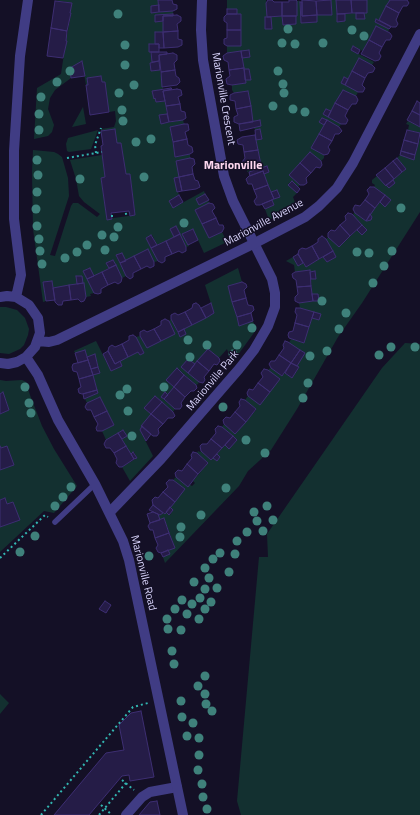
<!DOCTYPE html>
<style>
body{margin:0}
canvas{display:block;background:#141026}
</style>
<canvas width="420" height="815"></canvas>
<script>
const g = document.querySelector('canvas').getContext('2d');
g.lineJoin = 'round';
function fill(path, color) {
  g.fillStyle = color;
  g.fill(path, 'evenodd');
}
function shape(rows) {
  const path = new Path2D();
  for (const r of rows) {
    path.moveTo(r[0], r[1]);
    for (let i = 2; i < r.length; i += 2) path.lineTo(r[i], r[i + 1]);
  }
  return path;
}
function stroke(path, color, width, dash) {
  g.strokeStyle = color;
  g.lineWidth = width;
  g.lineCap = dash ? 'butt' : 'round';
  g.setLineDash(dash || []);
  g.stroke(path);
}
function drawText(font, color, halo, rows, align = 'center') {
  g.font = font + ' "Titillium Web",sans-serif';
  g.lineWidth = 3;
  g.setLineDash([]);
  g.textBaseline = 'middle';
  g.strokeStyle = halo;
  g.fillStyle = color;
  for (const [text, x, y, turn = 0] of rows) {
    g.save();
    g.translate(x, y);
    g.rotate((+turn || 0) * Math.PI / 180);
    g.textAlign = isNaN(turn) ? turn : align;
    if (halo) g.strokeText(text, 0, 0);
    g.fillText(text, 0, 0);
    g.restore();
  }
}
fill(shape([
 [55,0,158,0,159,5,151,6,151,13,173,11,173,14,155,15,156,22,163,21,163,32,155,32,155,44,149,44,152,62,150,63,151,71,160,70,163,89,152,91,154,98,155,98,156,102,165,101,167,114,159,116,161,124,183,120,184,124,170,127,175,157,190,154,190,158,179,177,174,178,179,195,169,201,173,208,204,191,205,194,197,199,208,201,209,203,195,210,209,238,222,232,227,242,204,253,193,229,182,234,189,246,186,247,176,226,170,229,174,237,157,245,152,235,146,238,158,261,154,262,148,249,126,261,121,253,116,256,126,276,122,278,113,260,106,263,109,268,94,276,94,293,90,294,91,296,86,297,81,276,76,277,77,284,53,288,52,281,43,282,46,301,43,302,33,229,32,172,33,150,54,152,58,154,62,157,68,178,69,196,50,255,55,256,71,206,73,203,78,203,97,217,100,214,84,202,79,196,76,179,70,160,102,155,105,177,101,178,107,219,135,215,130,174,126,174,121,143,117,143,101,131,101,129,114,127,116,121,115,111,109,112,105,82,102,82,101,76,87,78,88,85,86,85,82,61,70,68,71,78,55,90,50,98,48,109,54,125,52,132,48,136,34,139,37,88,61,74,65,47,67,41,66,41,71,14,70,13,72,3],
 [227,0,266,0,267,17,265,18,265,29,272,29,271,17,282,16,283,25,296,24,297,1,300,1,301,23,317,22,317,15,332,14,331,0,336,0,337,22,345,21,345,14,356,13,356,19,364,19,364,13,367,12,367,0,390,0,379,20,376,19,375,22,389,29,388,32,376,26,363,51,353,46,351,50,374,62,372,65,359,58,348,79,344,77,341,83,358,92,356,96,343,90,331,111,326,109,324,114,341,124,340,126,339,127,322,118,320,122,324,125,312,148,324,155,324,158,321,161,310,152,289,175,300,185,298,187,292,181,288,184,297,193,293,197,296,205,269,220,265,209,274,205,272,200,279,197,277,190,271,192,264,174,269,172,267,166,247,172,247,168,261,165,256,140,262,139,260,130,255,130,254,128,261,126,260,120,253,122,248,91,234,93,232,90,232,85,245,83,245,80,251,79,249,69,244,69,242,58,250,57,249,51,227,53,227,46,241,46,241,15,237,14,237,9,227,9],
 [83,107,86,124,72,127],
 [408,121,420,127,420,133,408,130,409,125,406,124],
 [98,130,91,149,69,152,67,151,66,144,68,138],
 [420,138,420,212,362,303,338,337,297,409,271,450,248,471,239,486,165,563,163,557,169,554,168,550,175,548,164,518,160,520,158,514,160,515,163,513,165,514,166,512,170,515,173,510,170,507,184,489,173,480,176,477,192,486,195,483,193,481,208,463,197,453,198,451,200,452,201,451,211,460,213,458,217,461,220,457,217,454,225,445,229,449,237,440,222,427,224,424,235,434,256,410,245,400,248,396,260,405,269,369,271,368,282,376,285,373,292,378,299,368,297,366,305,353,289,343,291,339,304,343,312,318,319,320,320,314,300,308,299,303,319,300,318,294,312,294,311,279,316,279,315,271,310,272,309,270,295,272,294,265,286,261,293,257,298,266,303,263,306,267,323,257,327,262,336,257,326,239,327,238,329,237,339,247,357,230,362,235,367,230,353,215,354,213,355,212,366,221,369,221,372,218,370,214,380,202,385,207,391,200,374,187,375,185,372,183,372,180,377,176,389,188,395,183,393,180,406,169,397,158,400,155,414,160],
 [238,268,242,282,228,286,239,325,253,321,256,330,232,363,227,349,219,358,208,349,195,364,188,359,181,367,199,382,198,384,196,385,177,368,166,380,174,387,168,395,165,392,161,397,175,409,173,412,155,396,144,408,151,414,140,430,153,456,130,481,122,467,137,458,134,452,131,454,122,439,127,436,123,430,106,440,102,431,114,425,100,397,87,403,85,399,98,393,93,375,100,372,95,355,87,357,85,350,75,353,74,351,96,341,111,371,122,366,120,361,138,352,140,355,144,353,136,337,140,336,147,348,175,334,169,321,171,319,180,337,186,334,184,329,214,313,205,285],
 [0,307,6,307,17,310,25,318,29,329,28,335,24,345,20,349,9,354,0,353],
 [405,343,420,344,420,815,241,815,237,801,259,557,268,557,267,534,382,368],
 [0,380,6,381,22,380,26,382,30,395,42,426,54,449,77,486,54,513,44,511,0,552,0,527,20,519,7,504,5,498,0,500,0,470,13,465,0,446,0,414,9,410,3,393,0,394],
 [0,694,9,703,0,714]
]), '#133030');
const building = shape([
 [158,0,172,0,173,4,177,5,177,9,173,11,159,12,158,0],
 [268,0,272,0,274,2,282,2,282,16,267,17,266,3,268,0],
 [289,0,296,0,297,1,297,16,282,16,282,2,289,2,289,0],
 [302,0,316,1,317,15,302,16,302,0],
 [331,0,332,15,317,15,316,1,331,0],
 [336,0,351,0,352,13,337,14,336,0],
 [351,0,367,0,367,13,352,13,351,0],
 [390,0,407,0,409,3,407,6,403,6,399,13,386,6,390,0],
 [55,1,72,3,70,13,71,13,67,31,51,28,55,1],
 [300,2,302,2,302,16,317,15,317,22,301,23,300,2],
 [159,5,159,12,151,13,151,6,159,5],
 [386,6,399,13,396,20,398,24,396,27,392,27,379,20,386,6],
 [227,9,237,9,237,14,227,14,227,9],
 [356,13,364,13,365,19,356,19,356,13],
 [173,14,173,16,163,16,163,21,155,22,155,15,173,14],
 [227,14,241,14,241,30,227,30,227,23,224,21,224,17,227,14],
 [337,14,345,14,345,21,337,22,337,14],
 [177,15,181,17,181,21,177,24,178,31,163,32,163,16,177,15],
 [282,16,296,16,296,24,283,25,282,16],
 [265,17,271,17,272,29,265,29,265,17],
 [376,19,391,27,389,29,375,22,376,19],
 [376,26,390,33,392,36,390,40,386,40,382,47,369,40,376,26],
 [51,28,67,31,66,41,67,41,63,58,47,56,51,28],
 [227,30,241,30,241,46,227,46,224,44,224,39,227,38,227,30],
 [178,31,178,39,182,40,182,45,178,47,164,48,163,32,178,31],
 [155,32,163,32,164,48,159,48,159,44,155,44,155,32],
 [369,40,382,47,379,53,381,56,379,60,375,61,361,54,369,40],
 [149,44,159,44,159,52,149,52,149,44],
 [353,46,360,50,358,54,351,50,353,46],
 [249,50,250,57,242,58,241,51,249,50],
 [241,51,244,68,229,70,228,62,224,60,223,56,227,53,241,51],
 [151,52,167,52,167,54,159,55,159,61,152,62,151,52],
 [173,53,177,55,177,60,174,63,175,70,161,72,159,55,173,53],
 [359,58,372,65,375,68,373,72,368,73,365,78,352,71,359,58],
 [82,61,85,76,71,78,70,68,82,61],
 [159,61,160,70,151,71,150,63,159,61],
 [244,68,246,83,232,85,227,84,226,79,230,76,229,70,244,68],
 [244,69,249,69,251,80,245,80,244,69],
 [175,70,176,76,179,78,180,82,177,85,162,87,161,72,175,70],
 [352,71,365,78,362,85,365,88,363,92,358,92,345,85,352,71],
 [101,76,102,82,105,82,109,112,90,115,86,85,88,85,87,78,101,76],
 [344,77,348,79,345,85,341,83,344,77],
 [171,88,172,89,163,91,165,101,156,102,155,98,154,99,152,91,171,88],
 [177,89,181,90,182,95,178,97,180,104,166,106,163,91,177,89],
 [343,90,356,96,358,100,356,104,352,104,348,110,335,103,343,90],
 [248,91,251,106,236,109,235,101,230,100,230,95,234,93,248,91],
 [417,101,420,103,420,115,412,111,417,101],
 [335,103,348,110,345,116,348,120,346,124,341,124,328,117,335,103],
 [180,104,181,111,185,112,186,118,183,120,169,122,166,106,180,104],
 [251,106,253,122,239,124,234,122,234,117,238,115,236,109,251,106],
 [326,109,331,111,328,117,323,114,326,109],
 [412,111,420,115,420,127,407,120,412,111],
 [167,114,169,122,161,124,159,115,167,114],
 [322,118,327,120,324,125,319,122,322,118],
 [260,120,261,126,240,131,239,124,260,120],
 [327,120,339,127,342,131,339,134,335,134,332,141,319,134,327,120],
 [184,124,188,124,189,130,185,132,187,139,173,142,170,127,184,124],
 [115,129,117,143,121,143,126,174,130,174,135,215,130,216,129,211,111,213,112,219,107,220,101,178,105,177,101,146,103,145,101,131,115,129],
 [260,129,262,139,256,140,255,130,260,129],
 [407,130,420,133,418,144,404,140,407,130],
 [319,134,332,141,328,147,330,150,328,154,324,155,311,148,319,134],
 [255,135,258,150,244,152,243,145,238,144,237,140,242,137,255,135],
 [187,139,188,145,192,147,193,152,190,154,175,157,173,142,187,139],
 [404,140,418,144,415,155,401,151,404,140],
 [258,150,261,165,247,168,242,166,242,162,245,158,244,152,258,150],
 [401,151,415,155,414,160,400,155,401,151],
 [310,152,321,161,322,165,320,168,316,167,311,173,300,163,310,152],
 [190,158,194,159,195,164,192,167,193,174,179,177,176,161,190,158],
 [397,158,406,169,402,172,393,161,397,158],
 [393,161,402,172,394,179,385,168,393,161],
 [300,163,311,173,306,178,307,183,304,185,300,185,289,175,300,163],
 [267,166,269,172,264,174,263,171,250,176,249,172,267,166],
 [385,168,394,179,386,186,376,175,385,168],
 [263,171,268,185,254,190,252,184,248,184,246,179,249,176,263,171],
 [193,174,195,180,198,181,200,187,196,189,182,191,179,177,193,174],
 [179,177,182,191,177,192,174,178,179,177],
 [393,180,395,183,389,188,386,185,393,180],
 [292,181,300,189,297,193,288,185,292,181],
 [268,185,274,199,260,205,256,205,254,201,257,197,254,190,268,185],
 [370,187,374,187,385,195,375,208,365,200,369,194,367,190,370,187],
 [277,190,280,197,274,199,271,192,277,190],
 [205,194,209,200,199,205,196,199,205,194],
 [179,195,183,202,173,208,169,201,179,195],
 [385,195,391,200,385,207,380,202,385,195],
 [272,200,274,205,265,209,262,204,272,200],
 [365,200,375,208,366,221,355,213,353,209,355,205,360,206,365,200],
 [209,203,213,204,215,208,212,211,216,218,202,224,195,210,209,203],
 [348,213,352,214,362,225,350,236,340,225,346,220,345,216,348,213],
 [370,214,372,217,371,220,367,221,366,221,370,214],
 [216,218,219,225,223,225,224,228,222,232,209,238,202,224,216,218],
 [340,225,350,236,339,247,328,237,328,233,331,230,335,231,340,225],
 [362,225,367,230,362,235,357,230,362,225],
 [176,226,180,234,174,237,170,229,176,226],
 [193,229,198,240,188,245,182,234,193,229],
 [180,234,186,247,186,251,182,253,179,251,172,254,166,241,180,234],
 [151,235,157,245,151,248,146,238,151,235],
 [322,236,326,239,333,251,319,259,312,246,318,242,318,239,322,236],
 [166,241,172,254,165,257,165,261,162,263,158,261,151,248,166,241],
 [312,246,319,259,306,267,298,254,299,250,302,248,306,249,312,246],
 [148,249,154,262,154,266,150,268,147,266,141,269,134,256,148,249],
 [333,251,336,257,327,262,323,257,333,251],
 [122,253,126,261,120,263,116,255,122,253],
 [298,254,303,263,298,266,293,257,298,254],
 [134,256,141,269,133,273,133,277,130,279,126,276,120,263,134,256],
 [113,260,116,265,109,268,106,263,113,260],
 [116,265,122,278,121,282,118,284,115,282,108,285,102,272,116,265],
 [90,268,94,276,87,279,83,271,90,268],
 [310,270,311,286,297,287,296,280,293,278,292,274,295,272,310,270],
 [315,271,316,279,311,279,310,272,315,271],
 [102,272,108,285,101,289,101,293,98,294,94,293,87,279,102,272],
 [76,276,82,276,83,283,77,284,76,276],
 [52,281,55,300,46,301,43,282,52,281],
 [242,282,246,284,247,287,244,290,246,298,232,302,228,286,242,282],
 [84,283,86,297,84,301,81,302,78,299,71,300,69,285,84,283],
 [69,285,71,300,63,301,62,305,58,305,55,302,53,288,69,285],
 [311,286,313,301,299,303,295,301,295,297,298,294,297,287,311,286],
 [312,294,318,294,319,301,313,301,312,294],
 [246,298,248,305,253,306,254,310,251,313,237,317,232,302,246,298],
 [196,303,199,305,206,318,192,325,185,312,192,308,193,304,196,303],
 [211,303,214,313,206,318,201,308,211,303],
 [296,308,300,308,314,312,309,327,295,323,297,315,295,312,296,308],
 [185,312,192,325,178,332,171,319,171,315,175,313,178,315,185,312],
 [314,312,321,314,319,320,312,318,314,312],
 [251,313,253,321,239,326,237,317,251,313],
 [165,319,169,321,175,334,161,341,154,329,161,325,161,321,165,319],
 [295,323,309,327,304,343,289,338,288,335,289,332,293,331,295,323],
 [154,329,161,341,147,348,140,336,140,332,144,330,147,332,154,329],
 [184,329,186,334,180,337,178,332,184,329],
 [133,335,136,337,144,353,140,355,138,352,128,357,122,344,129,340,129,336,133,335],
 [285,341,288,342,300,350,291,363,279,355,284,348,283,345,285,341],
 [122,344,128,357,115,364,108,351,109,347,112,345,115,347,122,344],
 [208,349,219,358,220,361,217,365,214,364,209,371,197,361,208,349],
 [85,350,88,360,78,363,75,353,85,350],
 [300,350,305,353,297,366,291,363,300,350],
 [108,351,115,364,120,361,122,366,111,371,103,354,108,351],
 [95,354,98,367,91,369,87,357,95,354],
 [279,355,291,363,282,376,271,368,269,364,271,361,275,361,279,355],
 [188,359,195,364,188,373,181,367,188,359],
 [88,360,93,375,79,379,77,372,73,371,72,367,73,364,88,360],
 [197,361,209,371,204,377,205,380,203,383,199,382,188,373,197,361],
 [291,363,299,367,292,378,285,373,291,363],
 [98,367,100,373,93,375,91,369,98,367],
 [177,368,184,375,174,387,166,380,177,368],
 [264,369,268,370,280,379,270,392,258,383,263,377,261,373,264,369],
 [93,375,97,390,82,394,79,393,78,389,81,387,79,379,93,375],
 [184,375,196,385,197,388,194,391,191,391,185,397,174,387,184,375],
 [258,383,270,392,260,405,248,396,247,393,249,389,253,390,258,383],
 [174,387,185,397,181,403,182,406,180,409,175,409,164,399,174,387],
 [97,390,98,393,84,399,83,394,97,390],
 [3,392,9,410,0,414,0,394,3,392],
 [165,392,168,395,164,399,161,397,165,392],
 [155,396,162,402,151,414,144,408,155,396],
 [100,397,107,411,94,417,91,410,87,410,85,407,87,403,100,397],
 [241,399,245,400,256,409,246,422,235,412,240,406,239,402,241,399],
 [162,402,173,412,175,416,173,418,168,418,163,424,151,414,162,402],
 [107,411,114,425,102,431,97,431,96,428,98,424,94,417,107,411],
 [235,412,246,422,235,434,224,424,223,420,226,417,230,418,235,412],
 [151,414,163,424,158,429,159,433,157,436,153,436,141,426,151,414],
 [142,426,151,434,146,441,140,430,142,426],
 [218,426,222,427,233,436,222,448,211,439,216,433,215,429,218,426],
 [123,430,127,436,122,439,118,433,123,430],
 [118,433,126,446,114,453,110,448,106,448,104,444,106,440,118,433],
 [233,436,237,440,229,449,225,445,233,436],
 [211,439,222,448,211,460,201,451,200,446,202,444,207,444,211,439],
 [0,446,1,448,7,446,14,465,0,470,0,446],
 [126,446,134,459,122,467,119,467,116,463,117,459,114,453,126,446],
 [133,452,137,458,134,459,131,454,133,452],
 [193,452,197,453,208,463,198,474,187,464,192,458,191,455,193,452],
 [217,454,220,457,217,461,213,458,217,454],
 [187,464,198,474,188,487,176,477,175,473,178,470,182,471,187,464],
 [169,480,173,480,185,489,175,502,163,492,168,487,166,483,169,480],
 [163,492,175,502,165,514,153,505,152,500,155,497,158,498,163,492],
 [5,498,7,504,13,502,20,520,0,527,0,500,5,498],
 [153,505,163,513,160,515,149,510,153,505],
 [170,507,173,510,169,515,166,512,170,507],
 [153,512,158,514,160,520,150,523,147,514,153,512],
 [164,518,169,533,155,538,153,530,150,530,148,526,150,523,164,518],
 [169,533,175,548,161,553,158,552,156,548,158,545,155,538,169,533],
 [168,550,170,554,163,557,161,553,168,550],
 [105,601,111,605,106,613,99,609,105,601],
 [141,711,154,777,130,781,129,775,122,776,89,815,54,815,106,753,124,750,119,725,131,713,141,711],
 [157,801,160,815,139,815,150,802,157,801]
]);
fill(building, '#251c47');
stroke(building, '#3d2e72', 1);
stroke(shape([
 [96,153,95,145,101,128],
 [67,158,102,152],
 [125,214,130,213],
 [111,216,115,216],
 [0,558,45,515,48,517],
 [122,780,134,790],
 [101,805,112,815],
 [41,815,133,707,148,703],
 [99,815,126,783]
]), '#32b6b1', 2, [2, 3]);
stroke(shape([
 [55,522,95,484]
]), '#403c84', 5.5);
stroke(shape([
 [110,512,161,459,239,369,254,350,268,326,275,307,275,293,272,279,233,201,224,176,203,60,201,30,202,0],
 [126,815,142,797,150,792,177,787]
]), '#403c84', 10);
stroke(shape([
 [0,297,7,296,16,297,29,305,38,318,40,333,35,347,26,357,17,362,8,364,0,363],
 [16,297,21,275,14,219,14,151,20,56,28,0],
 [38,341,49,342,57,340,255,243,305,217,319,206,337,188,353,163,420,34],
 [26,357,38,375,58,420,95,484,123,541,129,560,183,815]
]), '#403c84', 10);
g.fillStyle = '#3f817b';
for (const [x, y] of [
 [118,14],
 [288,29],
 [352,30],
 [364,36],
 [282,43],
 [323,43],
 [295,44],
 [125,45],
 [125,65],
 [70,71],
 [278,71],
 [57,82],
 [283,84],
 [134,85],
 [119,93],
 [284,93],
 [41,97],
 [273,106],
 [293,109],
 [122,110],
 [305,112],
 [39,114],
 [123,121],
 [39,130],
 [151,139],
 [136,142],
 [37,160],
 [38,175],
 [144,177],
 [80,179],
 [37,192],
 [401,208],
 [36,209],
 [184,223],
 [37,226],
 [118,227],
 [102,235],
 [114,237],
 [39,239],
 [87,245],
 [105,250],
 [40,251],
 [392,251],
 [77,252],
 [357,252],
 [369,253],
 [65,258],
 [42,264],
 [384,266],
 [373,283],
 [322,301],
 [346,313],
 [252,328],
 [339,329],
 [188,340],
 [207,345],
 [237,345],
 [391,347],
 [415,347],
 [327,351],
 [233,354],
 [379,355],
 [310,356],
 [190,357],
 [308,383],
 [25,387],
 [164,387],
 [127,389],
 [120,395],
 [303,398],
 [29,403],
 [223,407],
 [128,411],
 [31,413],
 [132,436],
 [246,440],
 [265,453],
 [71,487],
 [226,488],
 [63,497],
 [55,506],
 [267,506],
 [254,512],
 [201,515],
 [273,520],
 [257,521],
 [181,527],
 [263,531],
 [247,532],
 [35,536],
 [180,537],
 [237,541],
 [20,552],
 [220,553],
 [235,554],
 [149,556],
 [213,559],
 [205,568],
 [229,572],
 [209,578],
 [194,582],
 [217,588],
 [205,589],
 [200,598],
 [182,600],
 [211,602],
 [192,604],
 [175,609],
 [205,609],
 [187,614],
 [167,619],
 [199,619],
 [168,629],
 [181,630],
 [172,651],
 [174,664],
 [205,676],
 [198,686],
 [205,694],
 [181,701],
 [206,704],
 [212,711],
 [182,717],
 [193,723],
 [187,736],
 [199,738],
 [199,755],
 [198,770],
 [202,784],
 [203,797],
 [207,809]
]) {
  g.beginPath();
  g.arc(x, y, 4.5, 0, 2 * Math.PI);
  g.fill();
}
drawText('11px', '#dbd6fe', '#141026', [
 ["Marionville Crescent",223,99,80],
 ["Marionville Avenue",264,223,-28],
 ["Marionville Park",213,381,-50],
 ["Marionville Road",143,573,76]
]);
drawText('bold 12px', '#fed8f0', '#141026', [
 ["Marionville",233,166]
]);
</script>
